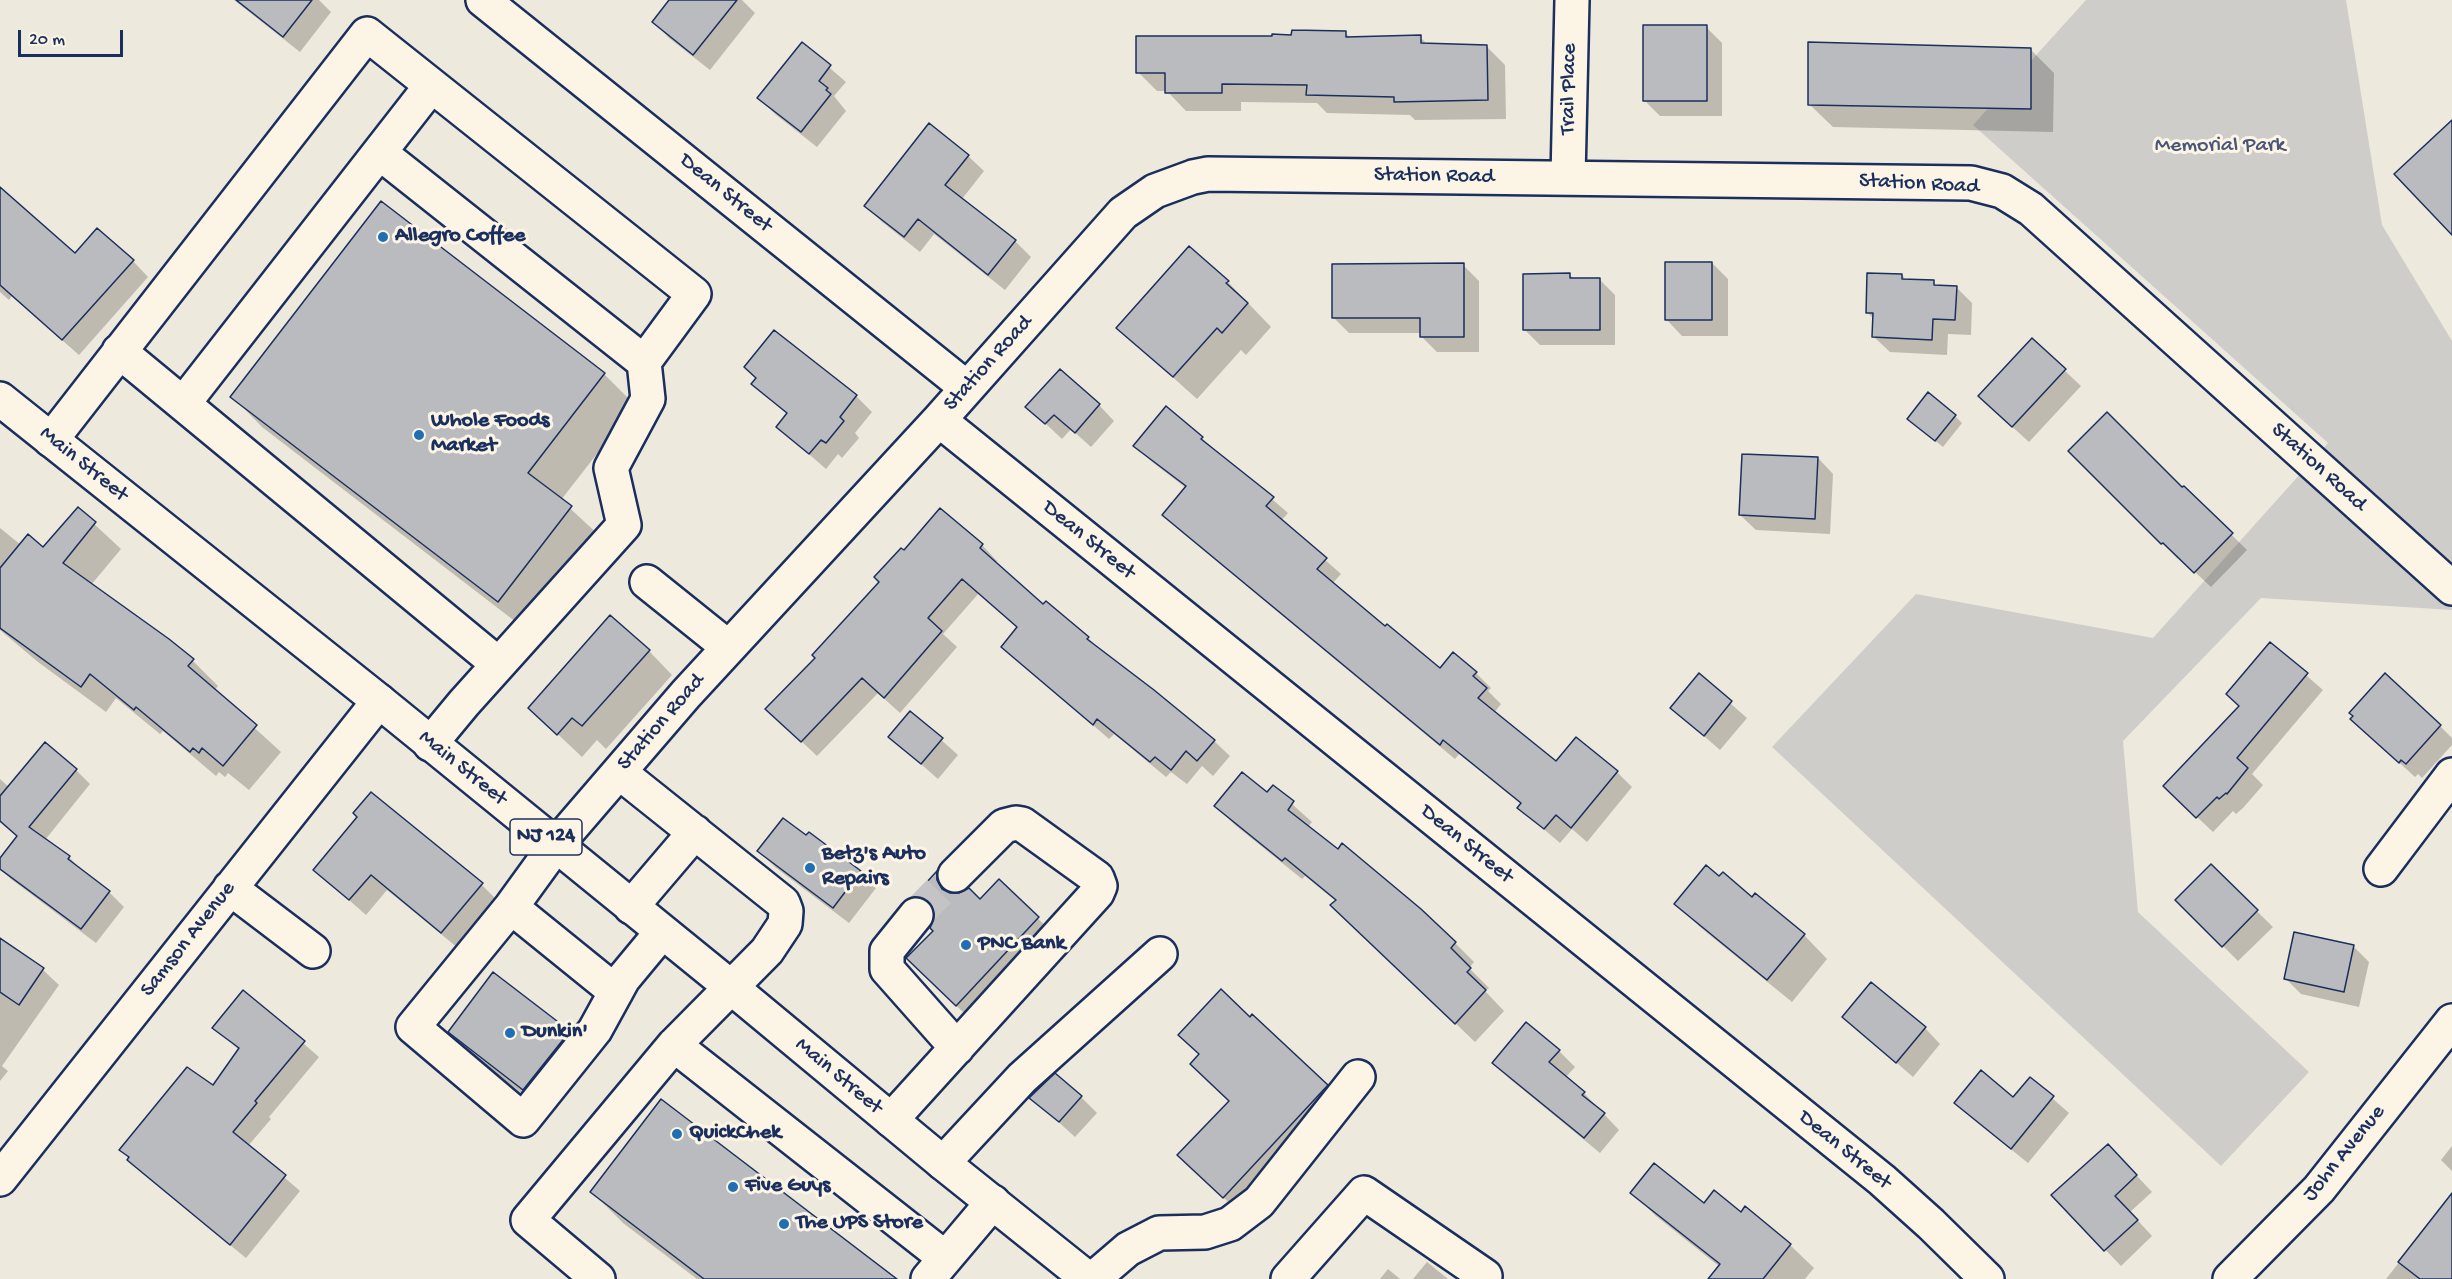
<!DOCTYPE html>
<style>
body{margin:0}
#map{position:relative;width:2452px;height:1279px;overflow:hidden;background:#eee9dd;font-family:"Gochi Hand",sans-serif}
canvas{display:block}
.scale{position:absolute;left:18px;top:30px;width:105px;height:27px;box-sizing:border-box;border:3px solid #1b2f5e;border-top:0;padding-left:8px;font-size:18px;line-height:21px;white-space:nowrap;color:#1b2f5e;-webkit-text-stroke:4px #fcf5e5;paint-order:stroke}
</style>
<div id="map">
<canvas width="2452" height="1279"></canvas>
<div class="scale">20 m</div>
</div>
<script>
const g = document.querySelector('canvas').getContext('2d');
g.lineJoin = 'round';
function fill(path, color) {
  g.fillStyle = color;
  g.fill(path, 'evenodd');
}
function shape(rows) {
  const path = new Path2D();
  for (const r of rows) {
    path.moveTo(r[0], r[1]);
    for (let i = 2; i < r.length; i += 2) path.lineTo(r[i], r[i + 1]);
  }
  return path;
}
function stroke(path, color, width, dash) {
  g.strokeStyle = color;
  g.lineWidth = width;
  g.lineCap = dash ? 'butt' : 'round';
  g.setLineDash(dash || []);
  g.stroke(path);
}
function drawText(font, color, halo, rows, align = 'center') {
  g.font = font + ' "Gochi Hand",sans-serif';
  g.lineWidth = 6;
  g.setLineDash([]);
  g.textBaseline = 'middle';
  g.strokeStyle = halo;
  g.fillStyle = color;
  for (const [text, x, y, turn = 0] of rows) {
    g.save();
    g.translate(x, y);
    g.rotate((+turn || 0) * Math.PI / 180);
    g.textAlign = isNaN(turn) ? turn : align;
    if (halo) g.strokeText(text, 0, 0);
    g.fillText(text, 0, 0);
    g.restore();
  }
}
fill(shape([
 [2086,0,2346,0,2382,225,2452,341,2452,610,2261,598,2123,741,2138,912,2309,1072,2221,1166,1772,747,1916,594,2153,638,2328,443,1973,125]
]), '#cfcdca');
fill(shape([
 [234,0,319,0,331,12,300,52],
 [671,0,742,0,755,13,710,70,669,38,654,22],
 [1706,27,1722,43,1722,116,1660,116,1644,100],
 [1345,33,1351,38,1420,37,1428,45,1486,46,1505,65,1506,119,1415,120,1410,115,1327,113,1317,103,1241,102,1241,111,1186,111,1167,91,1157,91,1138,72,1293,36],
 [802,44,846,82,834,96,846,111,817,147,775,114,759,98],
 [2031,50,2054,73,2053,132,1833,127,1809,104],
 [968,156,984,171,962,199,1015,241,1031,257,1005,290,934,234,920,252,881,221,866,206],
 [0,189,75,255,133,261,148,277,79,355,12,296,9,300,0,292],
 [382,203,604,374,635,405,561,500,602,538,529,632,262,427,232,396],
 [1189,248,1228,282,1271,327,1246,355,1241,350,1197,399,1118,328],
 [1712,263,1728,279,1728,336,1682,336,1667,320],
 [1463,265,1479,281,1479,352,1437,352,1422,337,1422,333,1349,333,1333,317],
 [1570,275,1575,280,1599,279,1615,295,1615,345,1540,345,1525,330],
 [1902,275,1907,281,1933,282,1938,287,1956,287,1972,303,1971,335,1948,334,1947,355,1890,352,1874,337,1874,319,1867,312],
 [774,332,856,396,872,412,855,433,859,438,842,458,838,454,826,469,778,427,788,415,753,384,757,379],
 [2032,340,2081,386,2029,442,1996,412],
 [1099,405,1114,421,1091,447,1071,429,1062,439,1028,407],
 [1167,408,1288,513,1281,521,1341,574,1332,584,1385,628,1441,670,1476,673,1491,688,1488,691,1501,704,1494,713,1556,763,1617,772,1632,787,1587,842,1572,829,1560,843,1519,808,1522,805,1459,754,1455,759,1179,530,1164,515,1186,488,1151,461,1135,446],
 [1955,416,1962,423,1943,447,1917,426],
 [2070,451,2182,489,2184,488,2247,550,2211,587,2179,557,2178,559],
 [1818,458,1833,474,1830,534,1756,530,1740,515],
 [78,509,121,549,91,585,168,640,193,661,218,686,214,691,281,752,249,790,228,773,225,777,219,772,216,776,163,731,160,734,116,698,106,712,38,662,0,630,0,528,21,545,43,549],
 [982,545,997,561,995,564,1044,606,1088,638,1102,652,1214,741,1230,756,1213,776,1202,766,1187,784,1171,772,1166,777,1114,734,1109,739,1003,647,1019,628,979,593,943,634,957,647,900,713,878,693,817,756,783,724,817,658,904,553],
 [2270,644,2323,690,2252,774,2263,785,2243,808,2236,814,2233,811,2213,832,2181,802,2240,707],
 [649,651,672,675,606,749,597,740,582,757,530,708],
 [1699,676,1747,718,1720,750,1672,708],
 [911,713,958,755,938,779,890,737],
 [2440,726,2452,738,2452,745,2422,778,2418,774,2415,777,2368,734],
 [76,770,90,784,45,840,69,857,83,872,109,892,124,907,96,943,11,879,0,868,0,860,18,837,0,822,0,779,9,787],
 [1273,787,1312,822,1308,827,1455,943,1474,962,1469,968,1489,988,1485,991,1504,1011,1475,1042,1352,924,1336,901,1305,876,1302,879,1235,825,1216,806,1267,794],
 [806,837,860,872,876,888,849,923,775,867,759,851],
 [2211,866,2273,927,2238,961,2177,900],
 [315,870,482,885,497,900,458,948,387,890,366,915],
 [937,874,958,894,980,901,999,881,1062,942,980,1028,931,982,936,918,915,897],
 [1753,899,1804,935,1827,959,1792,1002,1700,927,1676,904],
 [0,940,43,970,59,985,2,1066,8,1071,0,1081],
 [2353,946,2369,962,2359,1007,2301,994,2285,978],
 [494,975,569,1032,593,1056,547,1113,473,1055,450,1032],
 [244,992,319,1057,269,1117,271,1119,248,1146,300,1191,246,1258,143,1174,121,1150,213,1087,239,1050,214,1027],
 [1844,1017,1925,1028,1940,1044,1913,1077],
 [1559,1051,1575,1067,1565,1078,1584,1093,1619,1130,1600,1153,1510,1079,1494,1063],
 [1200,1055,1327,1086,1350,1109,1247,1220,1203,1178,1230,1101],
 [2030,1079,2069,1113,2028,1163,1972,1118,1956,1103,2013,1099],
 [1081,1097,1097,1113,1075,1137,1032,1098],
 [2452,1146,2452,1171,2441,1160],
 [2124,1162,2152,1192,2130,1212,2152,1236,2121,1266,2053,1195],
 [592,1192,891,1279,697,1279,623,1223],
 [1632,1193,1741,1214,1790,1245,1814,1268,1805,1279,1710,1279,1720,1267,1656,1216],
 [2452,1195,2452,1279,2386,1279],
 [1427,1262,1448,1279,1413,1279],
 [1388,1269,1400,1279,1380,1279]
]), '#0003');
const building = shape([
 [236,0,312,0,283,37,236,0],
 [669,0,737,0,693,55,652,22,669,0],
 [1643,25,1707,25,1707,101,1643,101,1643,25],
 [1292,30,1346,31,1346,37,1421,35,1421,43,1487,45,1488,100,1394,102,1394,97,1306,95,1307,85,1222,84,1222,93,1165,93,1165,73,1136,73,1136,36,1272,36,1272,34,1291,35,1292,30],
 [802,42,831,65,819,81,828,88,826,90,831,94,801,132,757,98,802,42],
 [1808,42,2031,48,2031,109,1808,105,1808,42],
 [2452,120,2452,235,2394,174,2452,120],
 [929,123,969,155,945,185,1016,240,988,275,918,219,904,237,864,206,929,123],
 [0,187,75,253,97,228,134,260,62,340,0,285,0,187],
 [381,201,605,373,528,473,572,506,498,602,230,397,381,201],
 [1189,246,1229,281,1226,283,1248,303,1222,333,1217,328,1173,377,1116,328,1189,246],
 [1665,262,1712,262,1712,320,1665,320,1665,262],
 [1464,263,1464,337,1420,337,1420,318,1332,318,1332,264,1464,263],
 [1570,273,1570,278,1600,278,1600,330,1523,330,1523,274,1570,273],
 [1867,273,1902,274,1902,279,1934,280,1934,285,1957,286,1955,320,1933,319,1932,340,1872,337,1873,313,1866,313,1867,273],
 [774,330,857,395,840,417,844,421,826,443,821,440,809,454,776,427,787,413,751,384,756,378,744,367,774,330],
 [2032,338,2066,369,2012,427,1978,396,2032,338],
 [1060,369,1100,404,1075,433,1054,415,1045,424,1025,407,1060,369],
 [1928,392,1956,415,1935,441,1907,419,1928,392],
 [1166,406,1203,437,1201,439,1274,497,1266,506,1327,558,1317,569,1385,626,1387,624,1440,668,1453,652,1477,672,1473,676,1487,688,1478,698,1556,761,1576,737,1618,771,1571,828,1556,815,1544,829,1517,808,1521,803,1443,740,1440,745,1162,515,1186,486,1133,446,1166,406],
 [2107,412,2182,487,2184,486,2233,533,2194,573,2163,543,2161,544,2068,451,2107,412],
 [1742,454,1818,457,1815,519,1739,515,1742,454],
 [78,507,96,522,63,563,169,639,194,659,188,666,257,725,223,766,202,748,199,753,193,748,190,752,136,707,134,710,90,674,81,687,0,628,0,568,28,534,43,547,78,507],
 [940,508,983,544,980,548,1043,604,1046,601,1089,637,1087,639,1154,690,1215,740,1197,761,1186,751,1171,770,1155,757,1150,762,1097,719,1093,725,1001,647,1017,627,962,579,928,618,942,631,884,698,862,678,801,742,765,709,815,658,812,655,879,582,874,577,901,548,904,550,940,508],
 [610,615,650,650,582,726,572,718,557,735,528,708,610,615],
 [2270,642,2308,673,2237,758,2248,768,2227,794,2226,793,2219,799,2217,797,2196,818,2163,786,2239,706,2226,694,2270,642],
 [1699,673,1732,701,1704,736,1670,708,1699,673],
 [2385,673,2441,725,2406,764,2401,760,2399,763,2350,719,2353,716,2349,713,2385,673],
 [910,711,943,738,921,764,888,737,910,711],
 [45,742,77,769,29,827,70,856,68,859,110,891,81,929,0,869,0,858,17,836,0,821,0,796,45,742],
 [1242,772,1267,792,1273,785,1294,801,1288,810,1338,849,1342,843,1421,909,1456,942,1451,948,1471,968,1467,972,1486,990,1455,1024,1330,905,1336,900,1285,858,1282,861,1214,806,1242,772],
 [371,792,483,883,441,933,371,875,349,900,313,870,357,817,353,813,371,792],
 [783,818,806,835,809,832,861,871,833,908,757,851,783,818],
 [2211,864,2258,910,2222,947,2175,900,2211,864],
 [1706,865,1719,876,1723,872,1752,897,1755,893,1805,934,1767,980,1674,904,1706,865],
 [937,871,937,880,942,889,950,893,959,893,969,888,980,899,999,879,1039,917,956,1006,906,958,933,931,930,928,934,918,933,908,927,900,919,897,913,897,937,871],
 [2294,932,2354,945,2344,992,2284,979,2294,932],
 [0,938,44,968,19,1005,0,992,0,938],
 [493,972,570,1031,523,1090,448,1032,493,972],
 [1871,982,1926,1027,1896,1063,1842,1017,1871,982],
 [1221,989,1250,1017,1252,1014,1328,1085,1223,1198,1177,1155,1229,1101,1190,1064,1199,1054,1178,1035,1221,989],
 [243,990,305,1041,255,1101,257,1103,233,1132,286,1175,230,1245,127,1160,129,1157,119,1150,187,1067,213,1085,239,1048,212,1028,243,990],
 [1526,1022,1560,1050,1549,1062,1585,1092,1582,1095,1605,1113,1584,1138,1492,1063,1526,1022],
 [1981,1070,2013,1097,2030,1077,2054,1096,2011,1149,1954,1103,1981,1070],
 [1055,1073,1082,1096,1059,1122,1029,1098,1055,1073],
 [661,1099,897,1279,704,1279,590,1192,661,1099],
 [2108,1144,2137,1175,2115,1196,2138,1220,2104,1251,2051,1195,2108,1144],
 [1654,1163,1704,1203,1714,1190,1741,1212,1745,1206,1791,1244,1763,1279,1708,1279,1720,1264,1630,1193,1654,1163],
 [2452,1193,2452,1279,2420,1279,2398,1262,2452,1193]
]);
fill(building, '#babbbe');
stroke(building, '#1b2f5e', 1.5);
stroke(shape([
 [916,915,955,875]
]), '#c4c4c4', 33, [33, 16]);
const minor = shape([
 [483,0,967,388],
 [380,153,644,362],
 [1568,178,1572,0],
 [119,351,498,664],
 [183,404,431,86],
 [939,420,1882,1180,1931,1224,1987,1279],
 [51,440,367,34,694,294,644,362,648,399,611,468,624,525,464,703,430,744],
 [647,582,728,647],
 [2381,869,2452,775],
 [230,888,313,951],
 [511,907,616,992],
 [631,907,695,832],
 [916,915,887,951,887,969,957,1048],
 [662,932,623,979,595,1030,523,1120,413,1027,511,907,556,845,686,694,939,420,1123,213,1155,191,1193,177,1208,174,1971,183,2002,191,2031,209,2452,588],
 [674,1045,944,1257],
 [891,1120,1097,893,1100,886,1097,878,1022,824,1016,823,1004,826,955,875],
 [943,1163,1022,1078,1160,954],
 [0,1179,379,701],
 [598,1279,528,1220,674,1045,767,951,785,924,786,911,783,903,619,772],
 [928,1279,993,1202],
 [1093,1279,1128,1249,1159,1233,1205,1232,1230,1224,1259,1202,1358,1077],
 [1288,1279,1364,1193,1485,1276],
 [2230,1279,2319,1189,2452,1021]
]);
const major = shape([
 [0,399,379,701,732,988,943,1163,1088,1279]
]);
stroke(minor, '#1b2f5e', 38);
stroke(major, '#1b2f5e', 38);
stroke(minor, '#fcf5e5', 33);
stroke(major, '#fcf5e5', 33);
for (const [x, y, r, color] of [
 [383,237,6,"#1f6fb2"],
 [419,435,6,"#1f6fb2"],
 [810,868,6,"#1f6fb2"],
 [966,945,6,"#1f6fb2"],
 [510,1033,6,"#1f6fb2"],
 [677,1134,6,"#1f6fb2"],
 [733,1187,6,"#1f6fb2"],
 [784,1224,6,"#1f6fb2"]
]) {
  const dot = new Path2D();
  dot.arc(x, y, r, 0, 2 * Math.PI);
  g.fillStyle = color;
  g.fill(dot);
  stroke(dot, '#fcf5e5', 2);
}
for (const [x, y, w] of [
 [546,837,72]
]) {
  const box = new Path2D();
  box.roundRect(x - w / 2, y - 18, w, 36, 4.5);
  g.fillStyle = '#fcf5e5';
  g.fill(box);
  stroke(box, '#1b2f5e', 1.5);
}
drawText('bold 21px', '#1b2f5e', null, [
 ["NJ 124",546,837]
]);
drawText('22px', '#1b2f5e', '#fcf5e5', [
 ["Trail Place",1570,89,-89],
 ["Station Road",1434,177,1],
 ["Station Road",1919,185,3],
 ["Dean Street",725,194,39],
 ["Station Road",989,364,-48],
 ["Main Street",83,465,39],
 ["Station Road",2318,468,42],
 ["Dean Street",1088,541,39],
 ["Station Road",662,723,-49],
 ["Main Street",462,769,39],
 ["Dean Street",1466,845,39],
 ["Samson Avenue",189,940,-52],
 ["Main Street",838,1077,40],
 ["Dean Street",1844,1151,39],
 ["John Avenue",2345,1154,-51]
]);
drawText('22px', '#485679', '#fcf5e5', [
 ["Memorial Park",2220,147]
]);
drawText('bold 22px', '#1b2f5e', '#fcf5e5', [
 ["Allegro Coffee",395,237],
 ["Whole Foods",431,422],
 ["Market",431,447],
 ["Betz's Auto",822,855],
 ["Repairs",822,880],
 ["PNC Bank",978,945],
 ["Dunkin'",522,1033],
 ["QuickChek",689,1134],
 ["Five Guys",745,1187],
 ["The UPS Store",796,1224]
], 'left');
</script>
